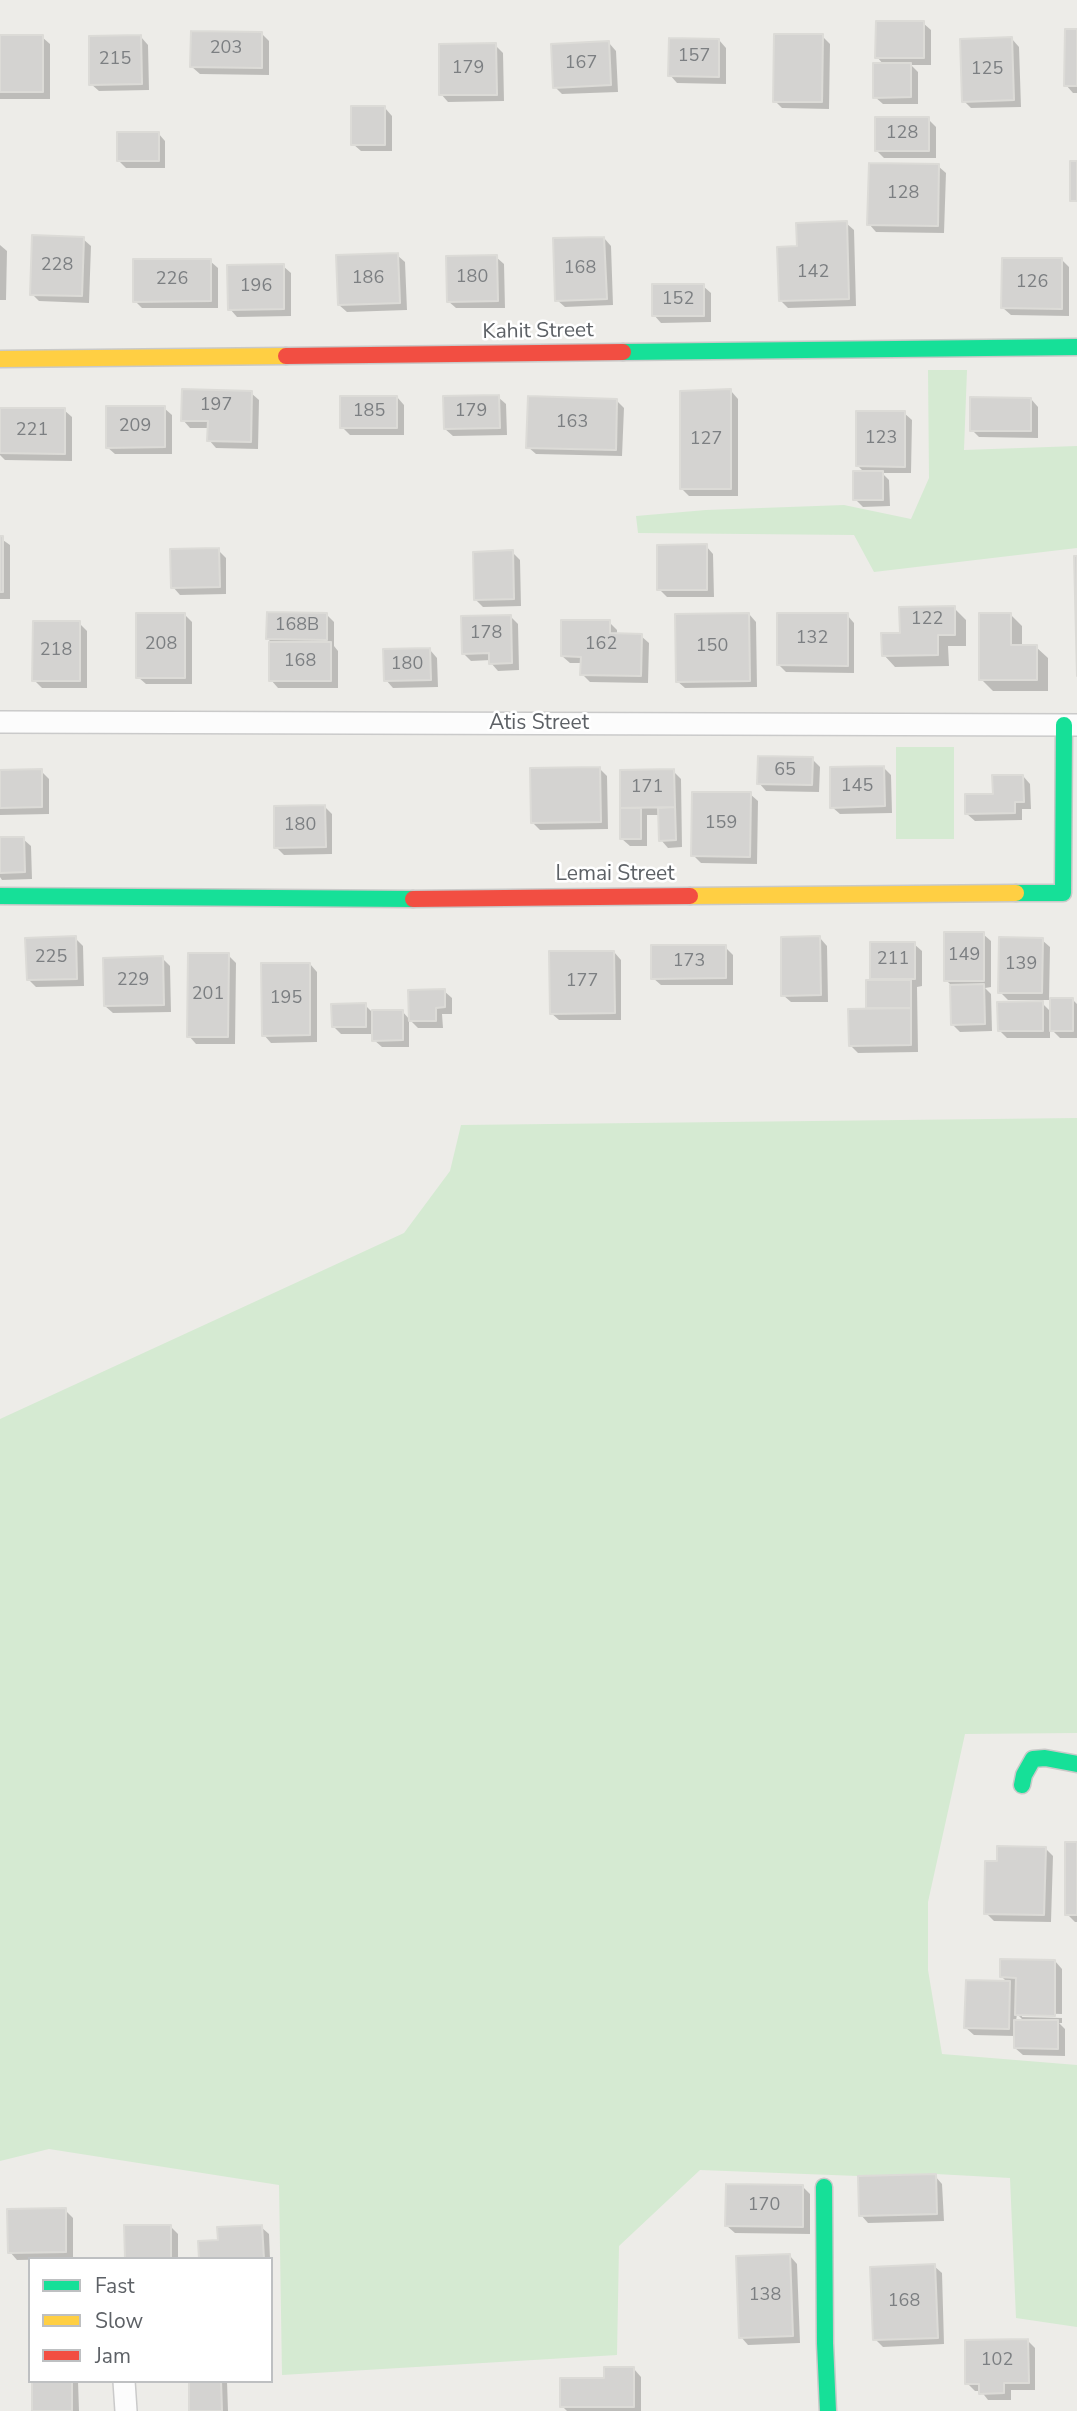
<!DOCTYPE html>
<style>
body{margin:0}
#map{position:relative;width:1077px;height:2411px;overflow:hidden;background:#edece8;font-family:"Nunito Sans",sans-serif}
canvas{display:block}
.legend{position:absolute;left:28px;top:2257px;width:245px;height:126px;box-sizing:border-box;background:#fff;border:2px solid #bec0c2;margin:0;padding:9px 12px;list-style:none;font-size:21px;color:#5d6166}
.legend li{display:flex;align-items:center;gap:14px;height:35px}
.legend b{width:35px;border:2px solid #bec0c2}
</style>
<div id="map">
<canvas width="1077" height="2411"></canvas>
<ul class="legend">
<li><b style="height:9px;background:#16e098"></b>Fast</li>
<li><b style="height:9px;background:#ffcf43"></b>Slow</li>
<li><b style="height:9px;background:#f24e42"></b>Jam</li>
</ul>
</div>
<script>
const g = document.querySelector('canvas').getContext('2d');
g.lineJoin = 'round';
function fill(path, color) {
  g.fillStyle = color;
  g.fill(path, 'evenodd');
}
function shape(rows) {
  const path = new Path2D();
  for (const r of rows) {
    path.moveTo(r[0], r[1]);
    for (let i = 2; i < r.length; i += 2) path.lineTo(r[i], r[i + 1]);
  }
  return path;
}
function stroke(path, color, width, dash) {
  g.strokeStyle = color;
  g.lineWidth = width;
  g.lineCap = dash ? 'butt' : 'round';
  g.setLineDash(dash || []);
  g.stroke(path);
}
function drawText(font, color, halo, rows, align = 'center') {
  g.font = font + ' "Nunito Sans",sans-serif';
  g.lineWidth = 5;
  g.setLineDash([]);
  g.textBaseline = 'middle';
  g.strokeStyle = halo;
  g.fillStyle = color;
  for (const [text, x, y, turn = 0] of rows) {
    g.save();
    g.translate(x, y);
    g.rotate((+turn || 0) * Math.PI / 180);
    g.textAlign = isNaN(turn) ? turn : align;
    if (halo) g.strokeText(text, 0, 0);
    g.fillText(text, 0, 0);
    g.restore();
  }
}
fill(shape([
 [928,370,967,370,964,450,1077,446,1077,548,874,572,854,535,638,533,636,516,706,510,844,505,911,519,929,478],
 [896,747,954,747,954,839,896,839],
 [1077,1118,1077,1733,965,1734,928,1902,928,1970,942,2054,1077,2065,1077,2327,1016,2318,1010,2178,936,2174,858,2176,700,2170,619,2246,617,2355,282,2375,279,2185,49,2149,0,2161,0,1419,404,1233,450,1171,461,1125]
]), '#d5ead2');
fill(shape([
 [923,23,931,30,931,65,911,65,918,72,918,104,883,104,875,97,884,65,877,57],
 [1077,30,1077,93,1073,93,1066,85],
 [261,33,269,41,269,75,200,74,192,67],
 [822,36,830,44,829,109,782,108,775,101],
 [0,37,42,37,50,44,50,99,0,99],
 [141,37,148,45,149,90,99,91,91,84],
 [1012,39,1019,47,1021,107,971,108,964,101],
 [719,40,726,48,726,84,677,83,670,75],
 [609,43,616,51,618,92,562,94,555,87],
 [495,45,503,53,504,101,448,102,441,94],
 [385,108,392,116,392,151,361,151,353,144],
 [928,119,936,127,936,158,884,158,877,151],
 [158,133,165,141,165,168,126,168,118,160],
 [938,166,946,173,944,233,876,232,869,224],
 [846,223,854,230,856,306,788,308,780,300,799,248],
 [604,238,611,246,613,305,565,307,557,300],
 [83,239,91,246,89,303,39,301,32,294],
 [0,245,7,251,6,300,0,300],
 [397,255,405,262,407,310,347,312,339,305],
 [496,257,504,264,505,308,456,308,448,301],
 [1062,260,1069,267,1069,316,1011,315,1003,308],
 [210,261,218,268,218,308,142,308,135,301],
 [283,266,291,273,291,316,237,317,230,309],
 [703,286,711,293,711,322,661,323,654,315],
 [731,391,738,399,738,496,689,496,682,489],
 [251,393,259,400,258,449,216,448,209,440,209,428,190,428,183,420],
 [397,397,404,405,404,435,350,435,342,427],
 [498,397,506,404,507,435,453,436,445,429],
 [1031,399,1038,407,1038,438,979,437,972,430],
 [616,400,624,408,622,456,536,454,528,447],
 [164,408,172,415,172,454,115,454,107,447],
 [0,409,64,410,72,417,72,461,5,460,0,455],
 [904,413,912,420,911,473,882,473,889,480,890,506,863,507,855,499,865,473,858,466],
 [0,538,10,545,10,599,0,599],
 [706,546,713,554,714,597,667,597,659,589],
 [218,550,226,558,226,594,180,595,173,587],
 [512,552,520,560,521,606,483,607,476,600],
 [954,608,966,620,966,646,948,646,949,666,895,667,884,655,901,634],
 [184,614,192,622,192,684,146,684,138,677],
 [326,614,334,622,334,646,338,651,338,688,278,688,271,680,273,644,268,639],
 [749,614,756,622,757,687,685,688,677,681],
 [1010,614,1022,626,1022,647,1036,647,1048,658,1048,691,993,691,981,679],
 [847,615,854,623,854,673,786,672,779,665],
 [510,616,518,624,519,670,498,671,491,663,491,660,471,661,463,653],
 [609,622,617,630,617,635,641,636,649,643,648,683,590,682,582,674,582,663,570,663,562,656],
 [79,623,87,631,87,688,42,688,34,680],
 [430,650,437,658,438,687,393,688,386,680],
 [812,759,820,767,819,792,766,791,759,783],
 [884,768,891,775,892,813,840,814,832,807],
 [600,769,607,776,608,829,540,830,532,822],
 [41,771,49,779,49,814,0,815,0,772],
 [622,771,673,771,681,779,682,847,668,848,661,840,660,815,647,815,647,846,630,846,622,839],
 [1023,776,1030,784,1031,809,1022,809,1022,820,975,821,967,814],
 [750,794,758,801,757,864,701,863,693,855],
 [325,807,332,814,332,854,284,855,276,847],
 [0,839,23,839,31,846,32,879,2,880,0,877],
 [983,934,991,941,991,987,985,988,991,994,992,1031,960,1032,952,1024,952,986,946,980],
 [75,938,83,946,84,986,36,987,29,980],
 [820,938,827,946,828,1002,791,1002,783,995],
 [1042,940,1050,947,1049,1000,1008,1000,1000,992],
 [872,944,914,944,922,951,922,986,917,987,918,1052,858,1053,850,1045,868,1010,868,982,872,982],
 [725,947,733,955,733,985,661,985,653,978],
 [614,952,621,960,621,1020,559,1020,551,1013],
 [228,955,236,963,235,1044,196,1044,189,1036],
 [162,958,170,966,171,1012,113,1013,105,1006],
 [310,964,317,972,317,1042,271,1043,264,1035],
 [444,991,452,998,452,1014,442,1014,443,1028,418,1028,409,1019,409,1047,382,1047,374,1040,374,1034,341,1034,333,1026,365,1005,372,1012,402,1011,410,1020],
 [1072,999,1077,1004,1077,1038,1060,1038,1050,1028,1050,1038,1007,1038,1000,1031,1042,1003,1052,1013],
 [1077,1844,1077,1922,1075,1922,1067,1914],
 [1045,1848,1053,1856,1051,1922,994,1921,986,1913,999,1863],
 [1055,1961,1062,1969,1062,2014,1022,2013,1022,2017,1062,2018,1062,2023,1059,2023,1065,2029,1065,2056,1023,2055,1015,2048,1015,2036,974,2035,966,2028,1008,1983,1002,1977],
 [1017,2014,1024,2021,1016,2021],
 [935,2176,942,2184,944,2221,868,2223,861,2215],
 [803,2187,810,2194,810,2234,735,2233,727,2226],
 [65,2210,73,2218,73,2259,17,2260,10,2252],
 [170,2226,178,2234,178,2259,127,2259],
 [261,2227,269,2234,270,2259,201,2259,220,2242],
 [790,2256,797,2264,800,2343,748,2345,741,2337],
 [934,2266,942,2273,944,2344,883,2347,875,2339],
 [1027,2340,1035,2348,1035,2390,1011,2390,1011,2400,988,2400,981,2391,975,2391,967,2383],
 [634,2369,641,2377,641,2411,567,2411,562,2406,605,2379],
 [34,2381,78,2381,79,2411,34,2411],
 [190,2381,227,2381,228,2411,191,2411]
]), '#0003');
const building = shape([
 [876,21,924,21,924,58,875,58,876,21],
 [1065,29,1077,29,1077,86,1064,86,1065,29],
 [191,31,262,32,262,68,190,67,191,31],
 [774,34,823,34,822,102,773,102,774,34],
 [0,35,43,35,43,92,0,92,0,35],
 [141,35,142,84,89,85,89,36,141,35],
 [1012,37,1014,100,962,102,960,39,1012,37],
 [669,38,719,39,719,77,668,76,669,38],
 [609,41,611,85,553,88,551,44,609,41],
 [496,43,497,95,439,95,439,44,496,43],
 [873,63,911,63,911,97,873,98,873,63],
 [351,106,385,106,385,145,351,145,351,106],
 [875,117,929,117,929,151,875,151,875,117],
 [117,132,159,132,159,161,117,161,117,132],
 [1070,161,1077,161,1077,201,1070,201,1070,161],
 [869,163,939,164,938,226,867,225,869,163],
 [847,221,849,299,779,301,777,247,797,246,796,223,847,221],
 [32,235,84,237,82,296,30,295,32,235],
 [604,237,607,299,555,301,553,238,604,237],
 [398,253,400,303,338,305,336,255,398,253],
 [497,255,498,301,447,302,446,256,497,255],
 [1002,258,1062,258,1062,309,1001,308,1002,258],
 [133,259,211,259,211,301,133,302,133,259],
 [284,264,284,309,228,310,227,265,284,264],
 [652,284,704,284,704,316,652,316,652,284],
 [182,389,252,391,251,442,207,441,208,421,181,421,182,389],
 [731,389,731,489,680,489,680,391,731,389],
 [499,395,500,428,444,429,443,396,499,395],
 [340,396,397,396,397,428,340,428,340,396],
 [528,396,617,399,616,450,526,448,528,396],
 [970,397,1031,398,1031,431,970,431,970,397],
 [106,406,165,406,165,447,106,448,106,406],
 [0,408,65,408,65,454,0,453,0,408],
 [856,411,905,411,905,467,856,466,856,411],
 [853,471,883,471,883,500,853,500,853,471],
 [0,536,3,536,3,592,0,592,0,536],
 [707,544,707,590,657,590,657,545,707,544],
 [219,548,220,587,171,588,170,549,219,548],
 [513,550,514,599,474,600,473,552,513,550],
 [1074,556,1077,556,1077,676,1074,556],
 [955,606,955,635,938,635,938,655,882,656,881,633,900,633,899,607,955,606],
 [267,612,327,613,327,640,266,639,267,612],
 [136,613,185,613,185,678,136,678,136,613],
 [749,613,750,681,676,682,675,614,749,613],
 [777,613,848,613,848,666,777,665,777,613],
 [979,613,1011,613,1011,645,1037,645,1037,680,979,680,979,613],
 [511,615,512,663,489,664,489,653,462,654,461,616,511,615],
 [561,620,610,620,610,633,642,634,641,676,580,675,581,657,561,656,561,620],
 [33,621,80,621,80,681,32,681,33,621],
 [269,642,331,642,331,681,269,681,269,642],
 [430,648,431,680,384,681,383,649,430,648],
 [758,756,813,757,812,785,757,784,758,756],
 [884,766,885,806,830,808,830,767,884,766],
 [600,767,601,822,531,823,530,768,600,767],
 [42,769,42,807,0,808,0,770,42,769],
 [674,769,675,807,620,808,620,770,674,769],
 [992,775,1023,775,1024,802,1015,802,1015,813,965,814,965,794,993,794,992,775],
 [692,792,751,792,750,857,691,856,692,792],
 [325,805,326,847,274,848,274,806,325,805],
 [675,807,676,840,659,841,658,808,675,807],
 [620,808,641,808,641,839,620,839,620,808],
 [0,837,24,837,25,872,0,873,0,837],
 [944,932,984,932,984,981,944,981,944,932],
 [76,936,77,979,27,980,25,938,76,936],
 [820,936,821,995,781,996,781,937,820,936],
 [999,937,1043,938,1042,993,998,993,999,937],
 [870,942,915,942,915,979,870,979,870,942],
 [651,945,726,945,726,978,651,979,651,945],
 [549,951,614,951,615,1013,550,1014,549,951],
 [188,953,229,953,228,1037,187,1037,188,953],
 [163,956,164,1005,104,1006,103,958,163,956],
 [261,963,310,963,310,1035,262,1036,261,963],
 [866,980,911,980,911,1008,866,1008,866,980],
 [984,984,985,1024,951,1025,950,985,984,984],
 [445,989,445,1007,436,1008,436,1021,409,1021,408,990,445,989],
 [1050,998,1073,998,1073,1031,1050,1031,1050,998],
 [1043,1001,1043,1031,998,1031,997,1002,1043,1001],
 [366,1003,366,1027,332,1027,331,1004,366,1003],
 [911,1008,911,1045,849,1046,848,1009,911,1008],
 [372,1010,403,1010,403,1040,372,1041,372,1010],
 [1065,1842,1077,1842,1077,1915,1065,1915,1065,1842],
 [997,1846,1046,1847,1044,1915,984,1914,985,1861,997,1861,997,1846],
 [1000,1959,1055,1960,1055,2016,1015,2015,1016,1978,1000,1977,1000,1959],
 [966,1980,1010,1981,1009,2029,964,2028,966,1980],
 [1014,2020,1058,2020,1058,2049,1014,2048,1014,2020],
 [936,2174,937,2214,859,2216,858,2176,936,2174],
 [726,2184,803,2185,803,2227,725,2226,726,2184],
 [66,2208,66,2252,8,2253,7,2209,66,2208],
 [124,2225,171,2225,171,2259,125,2259,124,2225],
 [262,2225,264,2259,199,2259,198,2241,218,2240,217,2227,262,2225],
 [790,2254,793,2336,739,2338,736,2256,790,2254],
 [935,2264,938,2338,873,2340,870,2267,935,2264],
 [1028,2339,1029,2383,1004,2383,1004,2393,979,2394,979,2384,965,2384,965,2340,1028,2339],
 [604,2367,634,2367,634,2407,560,2407,560,2378,604,2378,604,2367],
 [32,2381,72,2381,72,2411,32,2411,32,2381],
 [189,2381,221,2381,222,2411,189,2411,189,2381]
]);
fill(building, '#d4d3d1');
stroke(building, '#dcdbd7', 2);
const street = shape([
 [0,722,1077,725],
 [124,2381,126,2411]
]);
const fast = shape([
 [623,352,1077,347],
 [1016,893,1063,893,1064,725],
 [0,896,413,899],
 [1022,1785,1024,1775,1033,1759,1045,1758,1077,1764],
 [824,2187,825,2343,828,2411]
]);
const slow = shape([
 [0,359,286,356],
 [690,896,1016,893]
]);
const jam = shape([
 [286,356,623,352],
 [413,899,690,896]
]);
stroke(street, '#cacaca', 24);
stroke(fast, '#c9c9c8', 19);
stroke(slow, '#c9c9c8', 19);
stroke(jam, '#c9c9c8', 19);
stroke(street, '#fcfcfc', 21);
stroke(fast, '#16e098', 16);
stroke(slow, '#ffcf43', 16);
stroke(jam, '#f24e42', 16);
drawText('18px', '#7c7f82', null, [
 ["203",226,49],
 ["157",694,57],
 ["215",115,60],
 ["167",581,64],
 ["179",468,69],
 ["125",987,70],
 ["128",902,134],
 ["128",903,194],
 ["228",57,266],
 ["168",580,269],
 ["142",813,273],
 ["180",472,278],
 ["186",368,279],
 ["226",172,280],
 ["126",1032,283],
 ["196",256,287],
 ["152",678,300],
 ["197",216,406],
 ["185",369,412],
 ["179",471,412],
 ["163",572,423],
 ["209",135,427],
 ["221",32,431],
 ["123",881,439],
 ["127",706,440],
 ["122",927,620],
 ["168B",297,626],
 ["178",486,634],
 ["132",812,639],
 ["208",161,645],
 ["162",601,645],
 ["150",712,647],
 ["218",56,651],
 ["168",300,662],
 ["180",407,665],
 ["65",785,771],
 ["145",857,787],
 ["171",647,788],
 ["159",721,824],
 ["180",300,826],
 ["149",964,956],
 ["225",51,958],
 ["211",893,960],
 ["173",689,962],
 ["139",1021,965],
 ["229",133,981],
 ["177",582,982],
 ["201",208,995],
 ["195",286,999],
 ["170",764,2206],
 ["138",765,2296],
 ["168",904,2302],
 ["102",997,2361]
]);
drawText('21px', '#5d6166', '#fff', [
 ["Kahit Street",538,332,-1],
 ["Atis Street",539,724],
 ["Lemai Street",615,875]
]);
</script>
